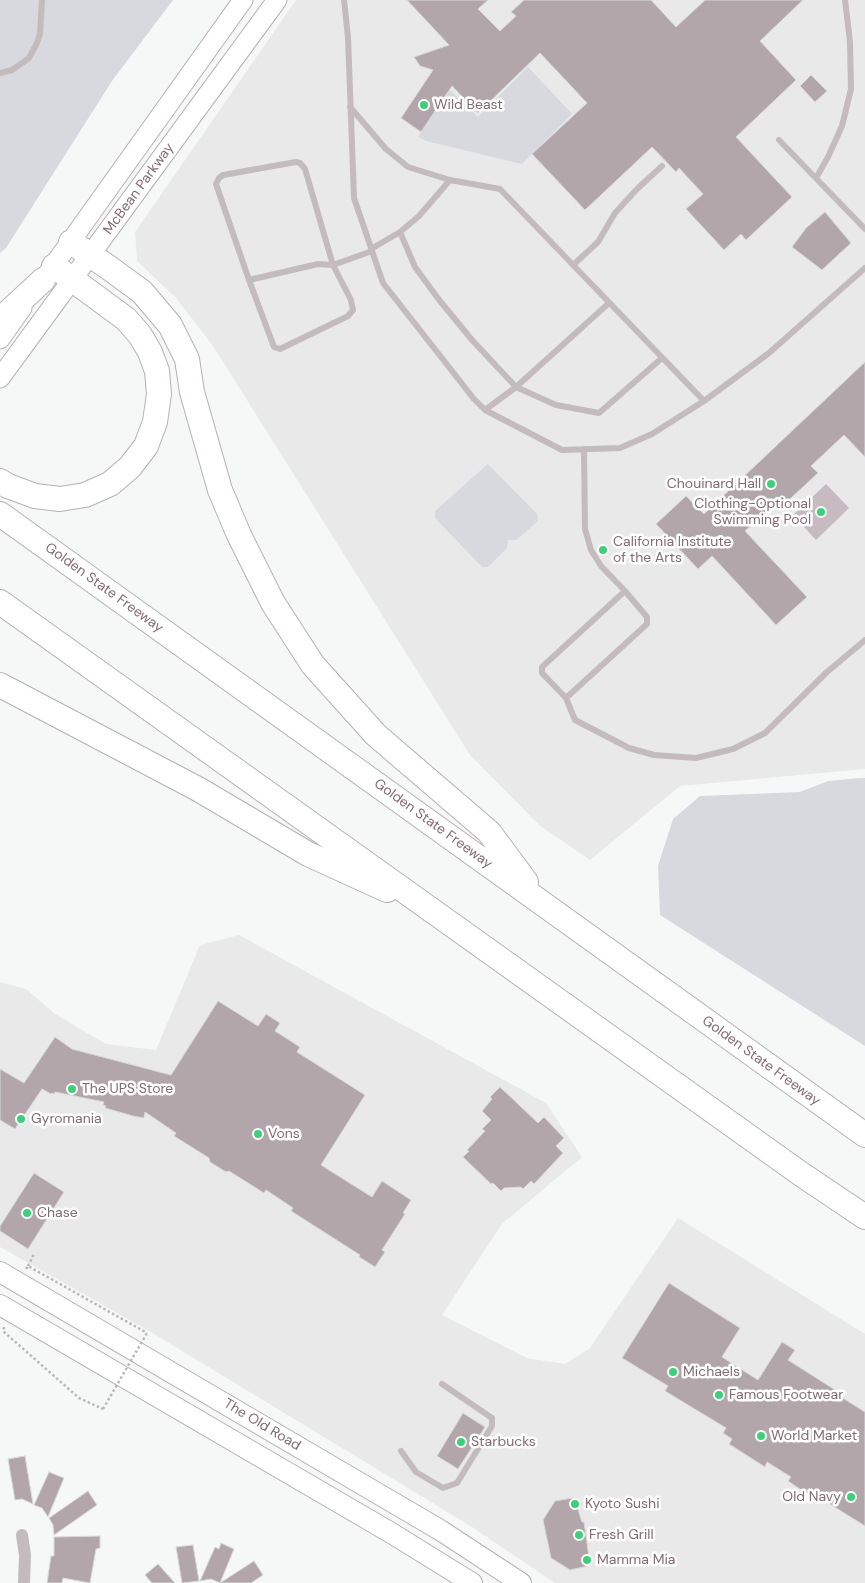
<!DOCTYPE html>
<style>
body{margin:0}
canvas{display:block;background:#f6f8f8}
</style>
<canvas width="865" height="1583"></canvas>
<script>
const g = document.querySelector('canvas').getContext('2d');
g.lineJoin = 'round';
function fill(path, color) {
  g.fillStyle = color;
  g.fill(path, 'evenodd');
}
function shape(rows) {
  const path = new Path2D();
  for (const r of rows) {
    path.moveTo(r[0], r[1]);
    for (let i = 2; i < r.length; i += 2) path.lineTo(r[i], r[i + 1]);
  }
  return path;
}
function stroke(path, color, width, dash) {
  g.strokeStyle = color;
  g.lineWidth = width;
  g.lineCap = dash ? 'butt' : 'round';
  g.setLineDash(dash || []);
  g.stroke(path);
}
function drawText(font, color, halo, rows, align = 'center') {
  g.font = font + ' "DM Sans",sans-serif';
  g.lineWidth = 5;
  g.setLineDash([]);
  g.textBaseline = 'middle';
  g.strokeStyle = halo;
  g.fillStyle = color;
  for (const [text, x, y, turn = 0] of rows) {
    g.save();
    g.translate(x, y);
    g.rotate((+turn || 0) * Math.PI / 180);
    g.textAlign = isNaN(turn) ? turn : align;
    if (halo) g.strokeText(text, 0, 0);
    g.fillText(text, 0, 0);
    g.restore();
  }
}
fill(shape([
 [296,0,865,0,865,769,680,786,590,860,539,825,470,755,213,346,176,298,137,261,135,232],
 [239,935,546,1103,582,1157,502,1224,442,1315,527,1358,565,1364,590,1348,678,1218,865,1334,865,1583,555,1583,469,1525,154,1334,0,1247,0,982,26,989,55,1014,106,1044,156,1050,200,945]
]), '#e9e9ea');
fill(shape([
 [0,0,173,0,112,81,6,248,0,253],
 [528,67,572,114,522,164,426,141,418,137,450,90,478,117],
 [488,464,537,514,538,521,516,540,508,540,507,548,488,567,482,567,435,518,435,511],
 [859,778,865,778,865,1046,660,915,658,866,673,819,700,796,800,792,828,781]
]), '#d8d9de');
fill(shape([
 [826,484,849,508,816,540,793,515]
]), '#c7bac1');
const building = shape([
 [407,0,488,0,478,9,500,31,516,16,511,12,524,0,651,0,676,27,705,0,803,0,760,41,796,80,736,137,792,197,746,240,741,234,724,250,686,209,703,194,679,168,676,172,652,147,585,210,532,154,587,103,540,53,478,113,452,86,421,132,401,118,433,70,420,66,414,57,449,45,407,0],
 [811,75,827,91,815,102,800,86,811,75],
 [825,212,851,243,822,270,792,247,806,228,825,212],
 [865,362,865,457,844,435,811,466,818,473,778,510,774,505,745,531,807,597,776,625,712,556,698,569,656,524,686,496,704,514,865,362],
 [218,1001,258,1026,266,1014,280,1023,275,1031,300,1047,297,1052,365,1095,321,1165,372,1197,382,1181,411,1200,403,1213,405,1214,382,1250,385,1252,375,1267,359,1257,360,1255,291,1211,293,1208,266,1190,264,1193,229,1171,226,1172,210,1162,209,1158,174,1136,176,1133,145,1112,144,1118,133,1116,105,1108,106,1106,103,1105,104,1102,55,1092,54,1094,52,1093,51,1094,42,1089,15,1129,0,1120,0,1069,24,1083,55,1037,72,1049,171,1075,218,1001],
 [500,1087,538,1123,544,1117,564,1138,556,1146,563,1153,534,1184,531,1181,523,1189,521,1187,504,1188,501,1191,493,1183,491,1184,463,1157,469,1151,467,1150,485,1131,482,1129,491,1120,482,1111,492,1099,490,1097,500,1087],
 [34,1173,64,1192,28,1249,0,1231,0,1226,34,1173],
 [669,1283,740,1328,722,1357,758,1380,782,1342,795,1350,788,1360,840,1393,838,1395,865,1412,865,1526,817,1496,815,1499,788,1481,791,1477,767,1462,765,1467,729,1444,732,1439,723,1433,726,1428,665,1391,668,1386,622,1358,669,1283],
 [463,1413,485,1427,458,1469,437,1456,463,1413],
 [25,1456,33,1504,22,1499,15,1500,8,1459,25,1456],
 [49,1472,64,1478,48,1517,42,1508,34,1505,49,1472],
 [88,1491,97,1505,54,1535,53,1525,49,1518,88,1491],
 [573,1498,574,1500,575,1500,582,1522,584,1522,590,1564,588,1564,588,1566,570,1570,551,1558,543,1520,555,1501,573,1498],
 [100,1536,100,1548,96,1549,90,1583,63,1578,62,1583,47,1583,51,1556,54,1556,54,1537,100,1536],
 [221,1543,234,1549,220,1583,211,1579,200,1581,215,1547,219,1549,221,1543],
 [193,1545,199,1581,182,1583,176,1547,193,1545],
 [254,1561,263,1575,251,1583,220,1583,254,1561],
 [158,1564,175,1583,152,1583,145,1575,158,1564]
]);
fill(building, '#b2a6ab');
stroke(building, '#d8d9da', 1);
const secondary = shape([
 [46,276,243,0],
 [0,339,22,308],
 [0,378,277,0]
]);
const primary = shape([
 [0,1272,440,1530,521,1583],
 [0,1305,393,1534,472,1583]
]);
const motorway = shape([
 [71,242,108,267,142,292,170,325,187,359,192,392,220,490,239,535,273,603,313,665,376,735,489,832,526,882],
 [0,320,43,280],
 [0,481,8,486,35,496,60,499,85,495,110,484,130,467,146,446,155,422,159,394,157,371,150,352,140,335,126,319,54,266],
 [0,514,865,1135],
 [0,602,801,1174,865,1217],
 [0,685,198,789,308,854,387,890]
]);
stroke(secondary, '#bab0b4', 21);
stroke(primary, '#b8b0b3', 22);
stroke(motorway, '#b7b0b2', 26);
stroke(shape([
 [28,1266,34,1254],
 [26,1269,28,1266,147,1333],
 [4,1327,3,1331,79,1398,103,1409]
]), '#bcb6b8', 2.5, [2.5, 2.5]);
stroke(shape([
 [344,0,348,37,354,198,383,283,474,399,485,410,562,450,620,448,652,434,704,401,769,353,865,268],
 [0,73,12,70,29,58,36,45,40,34,42,0],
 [350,107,386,149,408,167,450,180,500,189,704,401],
 [779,140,865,229],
 [816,178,828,157,842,126,851,89,850,42,845,0],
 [400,232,415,267,440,301,472,340,516,387,556,405,599,413,662,358],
 [371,249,400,232,419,216,450,180],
 [573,265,598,242,615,213,637,189,662,166],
 [249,280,216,184,219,178,223,175,296,162,300,163,305,169,333,265,351,300,353,310,348,316,280,349,274,347,249,280,318,264,333,265,372,251],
 [485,410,516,387,609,303],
 [584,449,585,529,591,550,601,566,625,591,647,617,647,624,566,698,542,673,542,667,625,591],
 [566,698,575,720,629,748,654,755,696,758,733,749,765,733,827,672,865,640],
 [401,1451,416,1472,443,1488,457,1483,492,1426,492,1418,442,1384]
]), '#c3bbbe', 6);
stroke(shape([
 [22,1535,25,1555,24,1583]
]), '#c3bbbe', 12);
stroke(secondary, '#fff', 19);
stroke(primary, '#fff', 20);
stroke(motorway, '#fff', 24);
stroke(shape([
 [103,1409,147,1333]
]), '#bcb6b8', 2.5, [2.5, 2.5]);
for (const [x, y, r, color] of [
 [424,105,5,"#3fcf7a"],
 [771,484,5,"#3fcf7a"],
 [821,512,5,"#3fcf7a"],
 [603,550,5,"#3fcf7a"],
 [72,1089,5,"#3fcf7a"],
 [21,1119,5,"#3fcf7a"],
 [258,1134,5,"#3fcf7a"],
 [27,1213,5,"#3fcf7a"],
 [673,1372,5,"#3fcf7a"],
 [719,1395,5,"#3fcf7a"],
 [761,1436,5,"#3fcf7a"],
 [461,1442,5,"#3fcf7a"],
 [851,1497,5,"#3fcf7a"],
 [575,1504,5,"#3fcf7a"],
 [579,1535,5,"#3fcf7a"],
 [587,1560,5,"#3fcf7a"]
]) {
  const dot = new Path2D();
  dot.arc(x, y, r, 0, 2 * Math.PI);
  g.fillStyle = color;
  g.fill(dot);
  stroke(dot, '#fff', 2);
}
drawText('14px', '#836b74', '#fff', [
 ["Wild Beast",434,105],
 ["Chouinard Hall",761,484,"right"],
 ["Clothing-Optional",811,504,"right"],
 ["Swimming Pool",811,520,"right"],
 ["California Institute",613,542],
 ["of the Arts",613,558],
 ["The UPS Store",82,1089],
 ["Gyromania",31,1119],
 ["Vons",268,1134],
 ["Chase",37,1213],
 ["Michaels",683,1372],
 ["Famous Footwear",729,1395],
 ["World Market",771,1436],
 ["Starbucks",471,1442],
 ["Old Navy",841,1497,"right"],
 ["Kyoto Sushi",585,1504],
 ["Fresh Grill",589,1535],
 ["Mamma Mia",597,1560]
], 'left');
drawText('14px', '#836b74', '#fff', [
 ["McBean Parkway",139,189,-54],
 ["Golden State Freeway",104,588,36],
 ["Golden State Freeway",433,824,36],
 ["Golden State Freeway",761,1061,36],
 ["The Old Road",262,1425,31]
]);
</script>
